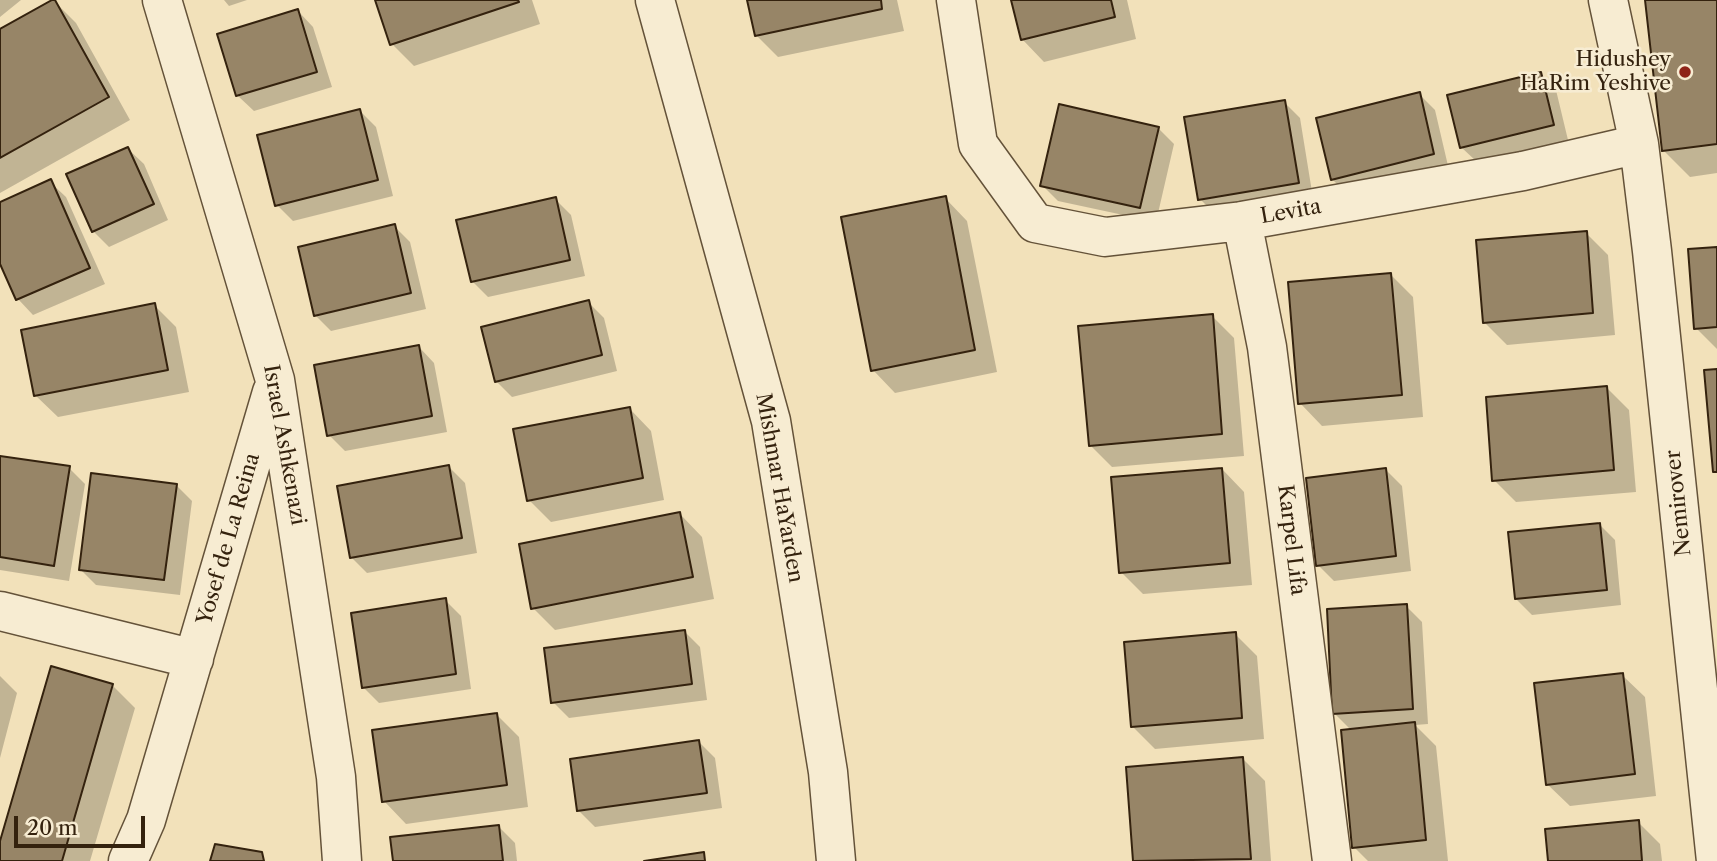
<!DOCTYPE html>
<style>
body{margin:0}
#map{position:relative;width:1717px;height:861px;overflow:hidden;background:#f2e1ba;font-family:"Libre Caslon Text",serif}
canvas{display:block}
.scale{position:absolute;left:14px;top:816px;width:131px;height:32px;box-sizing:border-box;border:4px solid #34220e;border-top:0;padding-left:9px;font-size:21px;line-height:24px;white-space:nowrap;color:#34220e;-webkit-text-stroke:5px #f7ecd2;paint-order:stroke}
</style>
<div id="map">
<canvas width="1717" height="861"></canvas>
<div class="scale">20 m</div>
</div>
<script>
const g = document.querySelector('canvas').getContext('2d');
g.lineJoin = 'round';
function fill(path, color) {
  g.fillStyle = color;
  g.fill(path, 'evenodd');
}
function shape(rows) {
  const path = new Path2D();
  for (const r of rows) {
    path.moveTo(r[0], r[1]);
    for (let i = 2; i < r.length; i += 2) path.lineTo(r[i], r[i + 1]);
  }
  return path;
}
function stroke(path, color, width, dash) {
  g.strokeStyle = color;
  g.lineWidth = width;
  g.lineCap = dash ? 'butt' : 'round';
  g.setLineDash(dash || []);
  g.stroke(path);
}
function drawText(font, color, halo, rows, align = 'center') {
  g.font = font + ' "Libre Caslon Text",serif';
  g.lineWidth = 5;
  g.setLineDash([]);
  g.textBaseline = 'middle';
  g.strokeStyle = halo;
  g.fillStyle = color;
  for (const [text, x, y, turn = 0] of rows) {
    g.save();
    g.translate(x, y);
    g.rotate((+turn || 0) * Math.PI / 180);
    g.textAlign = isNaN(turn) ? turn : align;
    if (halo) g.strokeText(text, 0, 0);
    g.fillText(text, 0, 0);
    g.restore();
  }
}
fill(shape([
 [0,0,21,0,0,17],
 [224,0,247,0,229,6],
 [377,0,532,0,540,24,414,66,392,44],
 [749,0,897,0,904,31,778,57,756,35],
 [1013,0,1127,0,1136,39,1044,62,1022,39],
 [1647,0,1717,0,1717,173,1690,177,1663,150],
 [54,1,76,23,130,120,0,193,0,31],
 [298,11,313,27,332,87,254,111,238,96,219,35],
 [1540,74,1556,90,1568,140,1477,162,1461,147],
 [1419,94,1435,110,1449,170,1348,195,1332,179],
 [1284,102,1300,118,1313,198,1216,215,1200,199],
 [360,111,376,127,393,196,293,221,277,205],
 [1158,128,1174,144,1156,222,1058,201,1042,185],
 [128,149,144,164,168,220,109,247,93,231],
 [50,182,66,197,105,284,33,315,18,299,0,260,0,204],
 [945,198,967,221,997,372,895,393,873,370],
 [555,199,571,215,585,276,488,297,472,281],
 [394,226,410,242,426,309,331,331,315,315],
 [1586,233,1608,255,1615,335,1507,345,1485,323],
 [1717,248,1717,349,1696,328],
 [1391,275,1413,297,1423,417,1322,426,1300,403],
 [588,302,604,318,617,371,512,397,496,381],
 [154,305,176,327,189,392,58,417,35,395],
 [1212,316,1234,338,1244,456,1112,467,1090,445],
 [419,347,434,363,447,432,345,451,329,435],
 [1607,388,1629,410,1636,492,1516,502,1494,480],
 [629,408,651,431,664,500,551,522,529,500],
 [0,458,69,468,85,484,69,581,0,570],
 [449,467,465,483,477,553,367,573,351,557],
 [1222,469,1244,492,1252,585,1143,594,1121,572],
 [1386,470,1402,486,1411,571,1334,581,1318,565],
 [176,485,192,501,180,595,96,585,80,569],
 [680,514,702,537,714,599,555,630,533,608],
 [1599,524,1615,540,1621,605,1532,615,1516,599],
 [445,600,461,616,471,689,379,703,363,687],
 [1406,606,1422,622,1428,724,1415,725,1436,746,1448,861,1368,861,1354,847,1351,730,1334,713],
 [684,631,700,647,707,700,569,718,553,702],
 [1235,634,1257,656,1264,739,1155,749,1133,727],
 [52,669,113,686,135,708,90,861,0,861,0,847],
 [1622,675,1645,697,1656,796,1570,806,1547,784],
 [0,676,17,693,0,758],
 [497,715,519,737,528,807,406,824,384,801],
 [699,742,715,758,722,808,595,827,579,811],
 [1243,759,1265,781,1271,861,1135,861,1127,769],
 [1638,822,1660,844,1662,861,1550,861],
 [499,827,515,843,517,861,395,861]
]), '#0003');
const building = shape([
 [52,0,55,0,109,97,0,158,0,29,52,0],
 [375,0,518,0,519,2,390,45,375,0],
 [747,0,881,0,882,9,755,36,747,0],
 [1011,0,1111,0,1115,17,1021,40,1011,0],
 [1645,0,1717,0,1717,144,1662,151,1645,0],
 [298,9,317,72,236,96,217,34,298,9],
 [1541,72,1554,125,1460,148,1447,95,1541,72],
 [1420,92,1434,154,1331,180,1316,118,1420,92],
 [1285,100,1299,183,1198,200,1184,117,1285,100],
 [1059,104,1159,127,1140,208,1040,186,1059,104],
 [360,109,378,180,275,206,257,135,360,109],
 [128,147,154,204,92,232,66,174,128,147],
 [51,179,90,268,16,300,0,264,0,202,51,179],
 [946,196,975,350,871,371,841,217,946,196],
 [556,197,570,260,471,282,456,220,556,197],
 [395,224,411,293,314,316,298,247,395,224],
 [1587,231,1593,313,1483,323,1476,240,1587,231],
 [1717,247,1717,327,1694,329,1688,249,1717,247],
 [1391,273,1402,395,1298,404,1288,282,1391,273],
 [589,300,602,355,495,382,481,327,589,300],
 [155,303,168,370,34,396,21,330,155,303],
 [1213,314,1222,434,1089,446,1078,326,1213,314],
 [419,345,432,416,327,436,314,365,419,345],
 [1717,369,1717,472,1713,472,1704,370,1717,369],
 [1607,386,1614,470,1492,481,1486,397,1607,386],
 [630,407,643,478,527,501,513,429,630,407],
 [0,456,70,466,54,566,0,557,0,456],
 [449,465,462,538,350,558,337,486,449,465],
 [1222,468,1230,563,1119,573,1111,477,1222,468],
 [1386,468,1396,556,1316,566,1306,478,1386,468],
 [91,473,177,484,164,580,79,570,91,473],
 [680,512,693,577,531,609,519,544,680,512],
 [1600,523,1607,590,1515,599,1508,532,1600,523],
 [446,598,456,674,362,688,351,613,446,598],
 [1407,604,1413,709,1332,714,1327,609,1407,604],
 [685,630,692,684,551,703,544,648,685,630],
 [1236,632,1242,718,1131,727,1124,642,1236,632],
 [51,666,113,684,62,861,0,861,0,841,51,666],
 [1623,673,1635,774,1546,785,1534,683,1623,673],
 [497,713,507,785,382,802,372,730,497,713],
 [1415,722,1426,840,1352,848,1341,730,1415,722],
 [699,740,707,793,577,811,570,759,699,740],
 [1243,757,1251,859,1133,861,1126,767,1243,757],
 [1639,820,1642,861,1548,861,1545,829,1639,820],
 [499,825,503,861,393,861,390,837,499,825],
 [215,844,262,852,264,861,210,861,215,844],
 [704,852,705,861,644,861,704,852]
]);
fill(building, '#978567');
stroke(building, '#34220e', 2);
const minor = shape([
 [162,0,275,380,336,777,342,861],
 [956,0,978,144,1035,223,1105,237,1242,221,1523,171,1639,144,1608,0],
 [1639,144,1652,251,1716,861],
 [1242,221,1267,347,1332,861],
 [0,611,194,659],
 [128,861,146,820,272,392]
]);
const tertiary = shape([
 [655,0,771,421,828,772,836,861]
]);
stroke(minor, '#645239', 41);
stroke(tertiary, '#645239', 41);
stroke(minor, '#f7ecd2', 38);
stroke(tertiary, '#f7ecd2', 38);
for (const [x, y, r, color] of [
 [1685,72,7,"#8f2418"]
]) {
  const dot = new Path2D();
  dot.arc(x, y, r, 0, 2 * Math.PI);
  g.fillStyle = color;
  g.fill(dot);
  stroke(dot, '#f7ecd2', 2.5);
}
drawText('21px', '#34220e', '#f7ecd2', [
 ["Hidushey",1671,60],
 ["HaRim Yeshive",1671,84]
], 'right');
drawText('21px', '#34220e', '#f7ecd2', [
 ["Levita",1291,212,-10],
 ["Israel Ashkenazi",284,445,80],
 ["Mishmar HaYarden",779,488,80],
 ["Nemirover",1679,503,-96],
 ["Yosef de La Reina",229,539,-74],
 ["Karpel Lifa",1291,540,83]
]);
</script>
